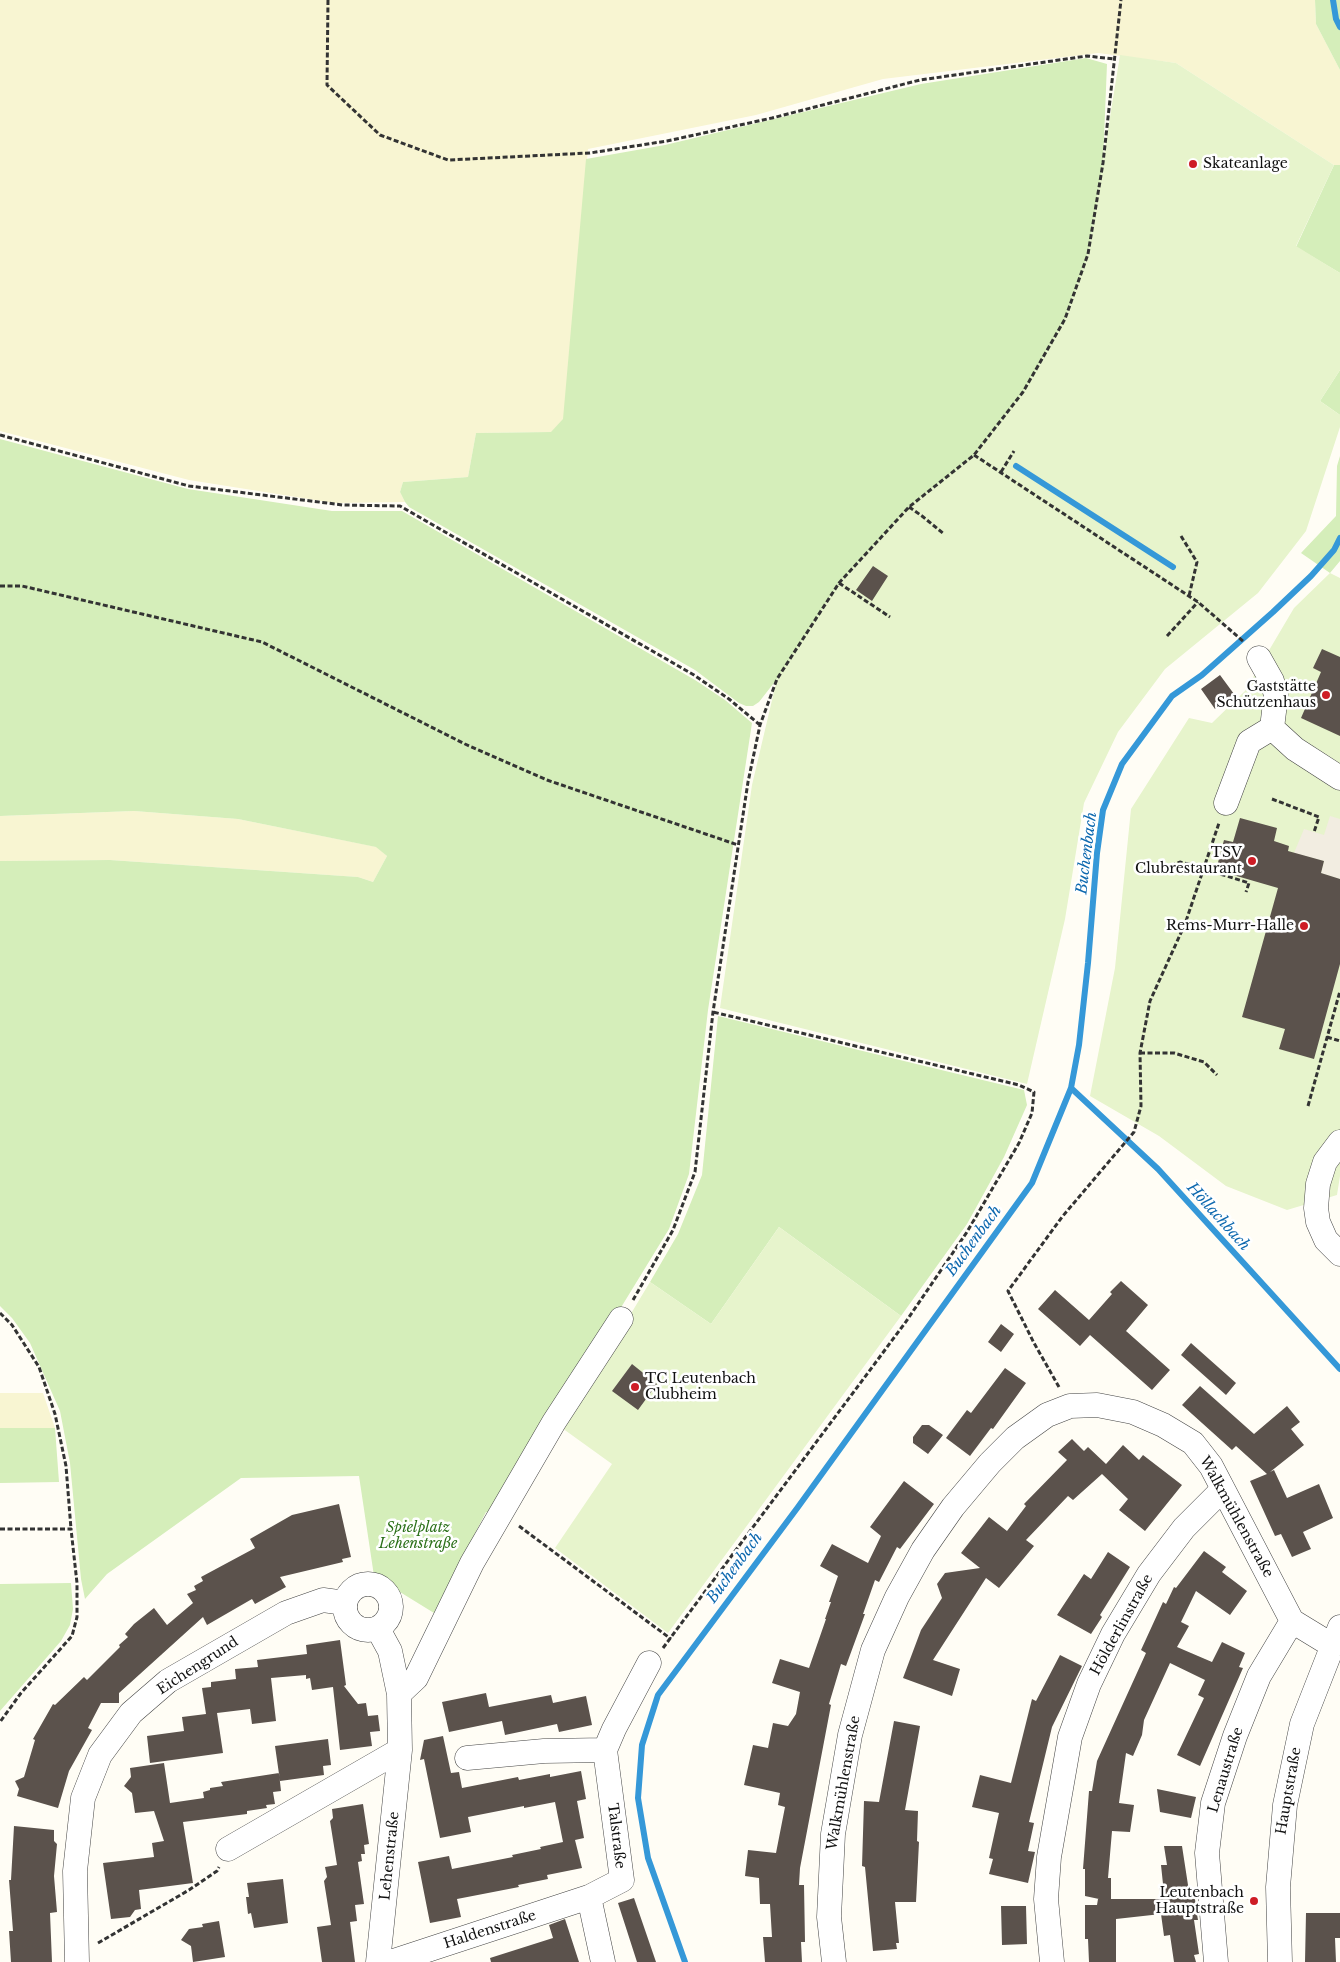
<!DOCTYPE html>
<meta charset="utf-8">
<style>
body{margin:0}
canvas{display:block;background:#fffdf5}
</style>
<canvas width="1340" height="1962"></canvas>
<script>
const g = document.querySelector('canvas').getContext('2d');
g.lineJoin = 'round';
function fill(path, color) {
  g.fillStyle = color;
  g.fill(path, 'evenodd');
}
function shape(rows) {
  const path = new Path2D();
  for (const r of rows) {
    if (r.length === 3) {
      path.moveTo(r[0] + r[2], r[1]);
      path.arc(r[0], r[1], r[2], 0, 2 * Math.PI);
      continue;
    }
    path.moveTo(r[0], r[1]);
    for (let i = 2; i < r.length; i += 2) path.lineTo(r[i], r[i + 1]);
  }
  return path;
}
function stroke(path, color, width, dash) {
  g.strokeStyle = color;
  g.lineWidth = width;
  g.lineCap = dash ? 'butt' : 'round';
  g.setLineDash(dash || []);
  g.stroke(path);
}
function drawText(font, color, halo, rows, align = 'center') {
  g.font = font + ' "Libre Baskerville",serif';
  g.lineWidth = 5;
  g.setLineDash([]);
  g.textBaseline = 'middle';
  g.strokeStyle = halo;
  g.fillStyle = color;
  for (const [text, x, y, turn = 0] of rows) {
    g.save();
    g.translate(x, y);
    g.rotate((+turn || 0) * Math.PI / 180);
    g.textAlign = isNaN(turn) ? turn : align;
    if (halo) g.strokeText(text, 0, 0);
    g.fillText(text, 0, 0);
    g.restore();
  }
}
fill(shape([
 [0,0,1315,0,1316,24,1340,70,1340,165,1334,165,1176,63,1098,53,883,79,756,115,588,149,564,419,552,432,476,433,468,477,403,482,400,492,405,502,334,503,189,480,0,431],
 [134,811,238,819,377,847,387,856,373,882,358,877,110,860,0,861,0,816],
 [0,1393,43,1393,55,1428,0,1428]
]), '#f8f5d2');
fill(shape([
 [1315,0,1340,0,1340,70,1316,24],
 [1086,58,1107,64,1103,163,1088,254,1065,319,1023,392,974,455,909,507,839,583,777,679,759,702,753,706,746,706,739,703,695,670,409,507,405,502,400,492,403,482,468,477,476,433,551,432,563,419,586,159,665,145,921,84],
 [1334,165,1340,165,1340,273,1296,247],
 [1340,370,1340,415,1320,401],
 [0,439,188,489,332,511,402,511,695,680,725,700,752,723,708,1010,689,1174,669,1229,494,1515,486,1512,434,1613,374,1576,359,1476,241,1478,107,1574,85,1599,81,1579,70,1463,60,1411,30,1343,12,1318,0,1306,0,861,110,860,358,877,373,882,387,856,376,847,238,819,134,811,0,816],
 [1340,456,1340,561,1330,573,1301,553,1336,516,1337,466],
 [718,1016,1024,1090,1027,1105,1004,1157,967,1224,901,1316,779,1227,711,1324,650,1282,678,1234,702,1175],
 [0,1428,55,1428,59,1482,0,1483],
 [71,1583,73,1609,70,1625,61,1641,0,1711,0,1584]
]), '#d5eeba');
fill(shape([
 [1120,55,1176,63,1334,165,1296,246,1340,273,1340,370,1320,401,1340,415,1340,427,1306,531,1258,593,1165,669,1118,732,1084,803,1065,919,1027,1084,720,1008,752,785,777,679,839,583,909,507,974,455,1023,392,1065,319,1088,254],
 [1330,573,1340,578,1340,1176,1337,1195,1287,1210,1226,1186,1159,1136,1090,1096,1115,968,1131,809,1189,718,1212,723,1245,691,1294,608],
 [779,1227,901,1316,668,1633,555,1548,612,1464,562,1428,650,1282,711,1324]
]), '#e7f4cc');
fill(shape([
 [1330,816,1340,819,1340,879,1321,873,1324,861,1294,853,1304,829,1324,835]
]), '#f2ede1');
stroke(shape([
 [1333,0,1336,19,1340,27],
 [1016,466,1173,567],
 [1071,1088,1158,1169,1340,1369],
 [685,1962,648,1858,638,1798,642,1745,658,1695,798,1507,1032,1183,1071,1088,1079,1045,1088,963,1097,853,1103,810,1122,764,1172,696,1202,675,1273,612,1311,576,1334,550,1340,538]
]), '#3598d8', 6);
fill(shape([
 [873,566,888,576,872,601,856,590],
 [1322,649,1340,657,1340,736,1301,718,1321,672,1313,668],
 [1220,675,1234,694,1215,709,1201,689],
 [1240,818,1277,828,1274,841,1289,846,1288,851,1324,861,1321,873,1340,879,1340,964,1314,1059,1279,1049,1285,1029,1242,1017,1278,888,1216,870,1224,840,1233,842],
 [1121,1281,1148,1305,1126,1331,1170,1370,1152,1390,1090,1335,1080,1346,1038,1309,1055,1290,1089,1320,1112,1294,1110,1292],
 [1001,1324,1014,1334,1001,1352,988,1342],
 [1191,1343,1236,1383,1226,1395,1181,1355],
 [632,1364,657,1384,638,1410,612,1391],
 [1005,1368,1026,1383,993,1429,991,1428,970,1456,946,1438,967,1410,971,1413],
 [1200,1386,1254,1434,1287,1406,1300,1422,1291,1429,1304,1445,1270,1472,1274,1470,1287,1498,1319,1484,1333,1518,1303,1532,1311,1549,1292,1557,1281,1534,1275,1536,1250,1481,1267,1474,1236,1446,1232,1450,1182,1405],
 [922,1425,929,1425,943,1435,928,1454,913,1443,913,1437],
 [1072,1439,1084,1451,1088,1447,1106,1464,1123,1445,1139,1460,1143,1455,1182,1485,1145,1531,1119,1510,1128,1499,1102,1474,1073,1500,1068,1496,1026,1540,1034,1546,999,1588,986,1578,933,1660,960,1669,952,1696,903,1678,921,1630,942,1598,937,1584,945,1573,980,1568,961,1553,989,1517,1007,1531,1026,1506,1024,1504,1067,1460,1058,1452],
 [904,1481,934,1504,900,1549,897,1547,879,1582,875,1580,863,1614,865,1614,846,1666,841,1664,829,1704,831,1705,800,1868,799,1885,804,1885,805,1942,801,1942,802,1962,765,1962,763,1937,772,1937,770,1904,760,1904,759,1878,745,1876,748,1850,776,1853,785,1807,778,1805,780,1793,744,1785,753,1745,768,1748,773,1723,788,1726,796,1714,800,1692,772,1683,780,1659,809,1668,826,1619,825,1619,831,1602,829,1602,838,1576,820,1566,832,1544,868,1563,881,1536,870,1527],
 [339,1504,351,1557,342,1559,343,1562,280,1577,286,1587,255,1604,252,1599,207,1625,203,1617,119,1693,119,1703,101,1703,88,1728,92,1730,69,1771,58,1808,17,1796,19,1789,15,1781,24,1777,35,1740,33,1739,53,1704,55,1705,84,1677,87,1680,120,1647,119,1645,128,1637,125,1634,134,1624,154,1608,167,1625,193,1603,187,1594,196,1590,194,1586,203,1581,201,1577,255,1548,250,1539,292,1515],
 [1204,1551,1226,1567,1222,1572,1247,1591,1230,1615,1196,1591,1181,1622,1189,1626,1177,1647,1212,1662,1222,1642,1245,1653,1239,1667,1243,1668,1200,1766,1177,1755,1204,1698,1198,1695,1205,1680,1170,1663,1144,1720,1142,1735,1133,1756,1126,1753,1119,1803,1134,1805,1130,1832,1112,1831,1108,1878,1111,1878,1111,1899,1161,1899,1159,1884,1163,1884,1161,1865,1167,1865,1164,1846,1182,1846,1190,1898,1195,1899,1196,1909,1198,1920,1194,1920,1199,1954,1194,1955,1196,1962,1174,1962,1170,1935,1164,1936,1161,1914,1116,1919,1116,1962,1089,1962,1088,1939,1085,1939,1085,1905,1097,1905,1098,1899,1099,1899,1085,1896,1085,1869,1083,1869,1089,1791,1092,1791,1097,1761,1146,1653,1141,1650,1163,1602,1166,1604,1174,1587,1176,1588],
 [1108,1552,1130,1567,1100,1615,1102,1617,1091,1634,1057,1615,1084,1574,1091,1579],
 [340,1640,346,1685,344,1686,358,1704,366,1703,368,1716,378,1715,380,1731,370,1732,372,1746,340,1750,333,1687,312,1690,310,1678,306,1679,306,1675,271,1678,276,1721,252,1724,250,1709,217,1713,223,1753,150,1763,147,1736,184,1731,182,1717,206,1714,202,1688,211,1687,211,1682,236,1679,235,1669,258,1667,257,1660,307,1654,306,1645],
 [1060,1655,1082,1666,1052,1727,1029,1822,1034,1823,1028,1851,1035,1852,1028,1883,989,1874,993,1859,989,1858,999,1813,972,1807,980,1775,1011,1783,1032,1699,1036,1701],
 [486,1693,489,1707,551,1695,553,1703,586,1696,592,1725,559,1732,557,1724,505,1735,502,1721,449,1732,442,1702],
 [894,1721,920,1726,905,1810,918,1811,917,1841,919,1842,916,1902,895,1902,899,1943,896,1943,897,1949,873,1951,865,1867,862,1866,864,1801,879,1802],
 [443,1736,451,1773,459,1772,462,1788,518,1777,519,1780,550,1774,550,1777,581,1771,586,1799,577,1801,584,1838,575,1840,582,1868,547,1875,548,1879,518,1885,519,1887,457,1899,461,1917,430,1923,418,1862,449,1856,452,1869,513,1857,512,1855,541,1849,540,1847,563,1842,555,1802,524,1808,524,1806,468,1817,471,1832,440,1838,424,1759,420,1760,424,1740],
 [328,1739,331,1765,323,1766,324,1775,280,1781,275,1746],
 [164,1763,170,1803,204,1798,203,1792,210,1790,210,1788,223,1786,221,1782,279,1773,281,1791,273,1792,275,1804,266,1805,267,1808,247,1811,247,1814,183,1822,193,1883,139,1890,141,1909,135,1910,130,1917,111,1919,103,1863,154,1857,152,1843,164,1841,154,1811,135,1813,132,1793,124,1786,131,1777,130,1768],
 [1157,1789,1196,1797,1191,1818,1160,1812],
 [363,1804,369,1844,364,1845,365,1854,361,1854,362,1861,358,1862,364,1904,355,1905,357,1921,350,1922,355,1962,322,1962,317,1927,331,1925,324,1881,327,1877,325,1867,337,1865,330,1821,333,1818,332,1809],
 [14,1826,54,1830,54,1841,57,1844,54,1876,57,1912,50,1913,52,1962,11,1962,9,1931,13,1931,9,1880,11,1880],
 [283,1879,288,1923,254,1928,251,1913,248,1914,246,1897,249,1897,247,1883],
 [634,1898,656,1962,637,1962,618,1903],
 [1001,1906,1026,1906,1027,1944,1002,1945],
 [1306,1913,1340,1913,1340,1938,1335,1938,1336,1962,1305,1962],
 [565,1919,579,1962,491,1962,490,1958,553,1938,549,1925],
 [219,1921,225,1957,193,1962,191,1946,181,1940,189,1929,203,1927,202,1924]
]), '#5b524c');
const minor = shape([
 [1259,658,1272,681,1276,695,1272,728],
 [1272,728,1295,749,1340,778],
 [1226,803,1249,742,1272,728],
 [1340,1142,1325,1162,1318,1184,1316,1208,1318,1222,1326,1240,1340,1254],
 [368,1607,23],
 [399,1694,416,1678,472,1563,554,1422,621,1319],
 [467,1758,544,1751,605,1750],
 [228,1849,400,1750],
 [77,1962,75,1871,83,1798,100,1755,131,1713,168,1681,286,1613,323,1600,345,1603],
 [378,1962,400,1750,399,1694,390,1651,378,1629],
 [391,1962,589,1897],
 [603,1962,589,1897,622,1880,605,1750,614,1729,649,1663],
 [834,1962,829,1917,833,1834,850,1735,873,1650,897,1597,923,1550,953,1507,990,1463,1015,1438,1047,1415,1070,1406,1097,1405,1133,1412,1163,1425,1193,1443,1211,1466,1292,1621,1333,1646],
 [1052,1962,1046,1899,1049,1857,1070,1737,1089,1684,1113,1634,1149,1574,1184,1528,1223,1489],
 [1216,1962,1207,1853,1213,1803,1235,1736,1259,1676,1292,1621],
 [1280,1962,1278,1887,1285,1805,1302,1724,1340,1627]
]);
stroke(minor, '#444', 25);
stroke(shape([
 [328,0,327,85,380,135,448,160,590,153,667,141,772,118,920,80,1087,56,1114,59],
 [0,435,189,486,343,505,400,506,694,675,729,699,760,725],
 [974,455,1198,602,1244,642],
 [1001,472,1014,451],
 [909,507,922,516,944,534],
 [1181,536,1197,562,1189,596],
 [839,583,890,617],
 [0,586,22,586,262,642,465,744,547,780,738,845],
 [1167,636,1198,602],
 [1272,799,1319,817,1314,832],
 [1164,869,1180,862,1188,864,1249,883,1246,892],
 [1327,1037,1340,1041],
 [1140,1053,1174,1053,1204,1062,1217,1075],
 [1308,1106,1340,991],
 [633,1300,673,1230,695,1172,713,1012,748,782,760,725,777,679,839,583,909,507,974,455,1023,392,1065,319,1088,254,1103,163,1121,0],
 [0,1313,12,1325,39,1367,55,1414,66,1466,71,1529],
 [1059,1387,1034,1343,1008,1291,1062,1217,1134,1132,1141,1106,1140,1053,1150,1001,1185,924,1219,823],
 [519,1526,671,1639],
 [0,1529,71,1529,77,1583,77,1617,72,1636,21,1693,0,1722],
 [663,1648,905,1323,967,1232,1019,1143,1032,1113,1034,1092,1019,1085,713,1012],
 [98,1943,189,1890,217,1871,219,1867]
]), '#333', 3, [5, 2.5]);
stroke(minor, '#fff', 24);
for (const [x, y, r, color] of [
 [1193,164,5,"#ce1c25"],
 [1326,695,5,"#ce1c25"],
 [1252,861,5,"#ce1c25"],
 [1304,926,5,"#ce1c25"],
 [635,1387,5,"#ce1c25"],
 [1254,1901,5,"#ce1c25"]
]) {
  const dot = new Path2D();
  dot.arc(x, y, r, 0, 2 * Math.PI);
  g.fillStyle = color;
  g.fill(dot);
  stroke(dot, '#fff', 2);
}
drawText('14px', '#111', '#fff', [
 ["Skateanlage",1203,164,"left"],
 ["Gaststätte",1316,687],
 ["Schützenhaus",1316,703],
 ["TSV",1242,853],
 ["Clubrestaurant",1242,869],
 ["Rems-Murr-Halle",1294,926],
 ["TC Leutenbach",645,1379,"left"],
 ["Clubheim",645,1395,"left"],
 ["Leutenbach",1244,1893],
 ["Hauptstraße",1244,1909]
], 'right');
drawText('14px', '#111', '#fff', [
 ["Walkmühlenstraße",1236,1517,61],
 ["Hölderlinstraße",1122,1625,-61],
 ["Eichengrund",198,1666,-33],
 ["Lenaustraße",1226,1770,-73],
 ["Walkmühlenstraße",844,1783,-80],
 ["Hauptstraße",1289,1791,-80],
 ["Talstraße",616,1836,83],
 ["Lehenstraße",390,1856,-84],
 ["Haldenstraße",490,1930,-18]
]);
drawText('italic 14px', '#2c701a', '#fff', [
 ["Spielplatz",418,1528],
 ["Lehenstraße",418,1544]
]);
drawText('italic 15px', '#0e69af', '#fff', [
 ["Buchenbach",1087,853,-83],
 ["Höllachbach",1218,1217,48],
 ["Buchenbach",974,1241,-54],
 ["Buchenbach",735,1568,-54]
]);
</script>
